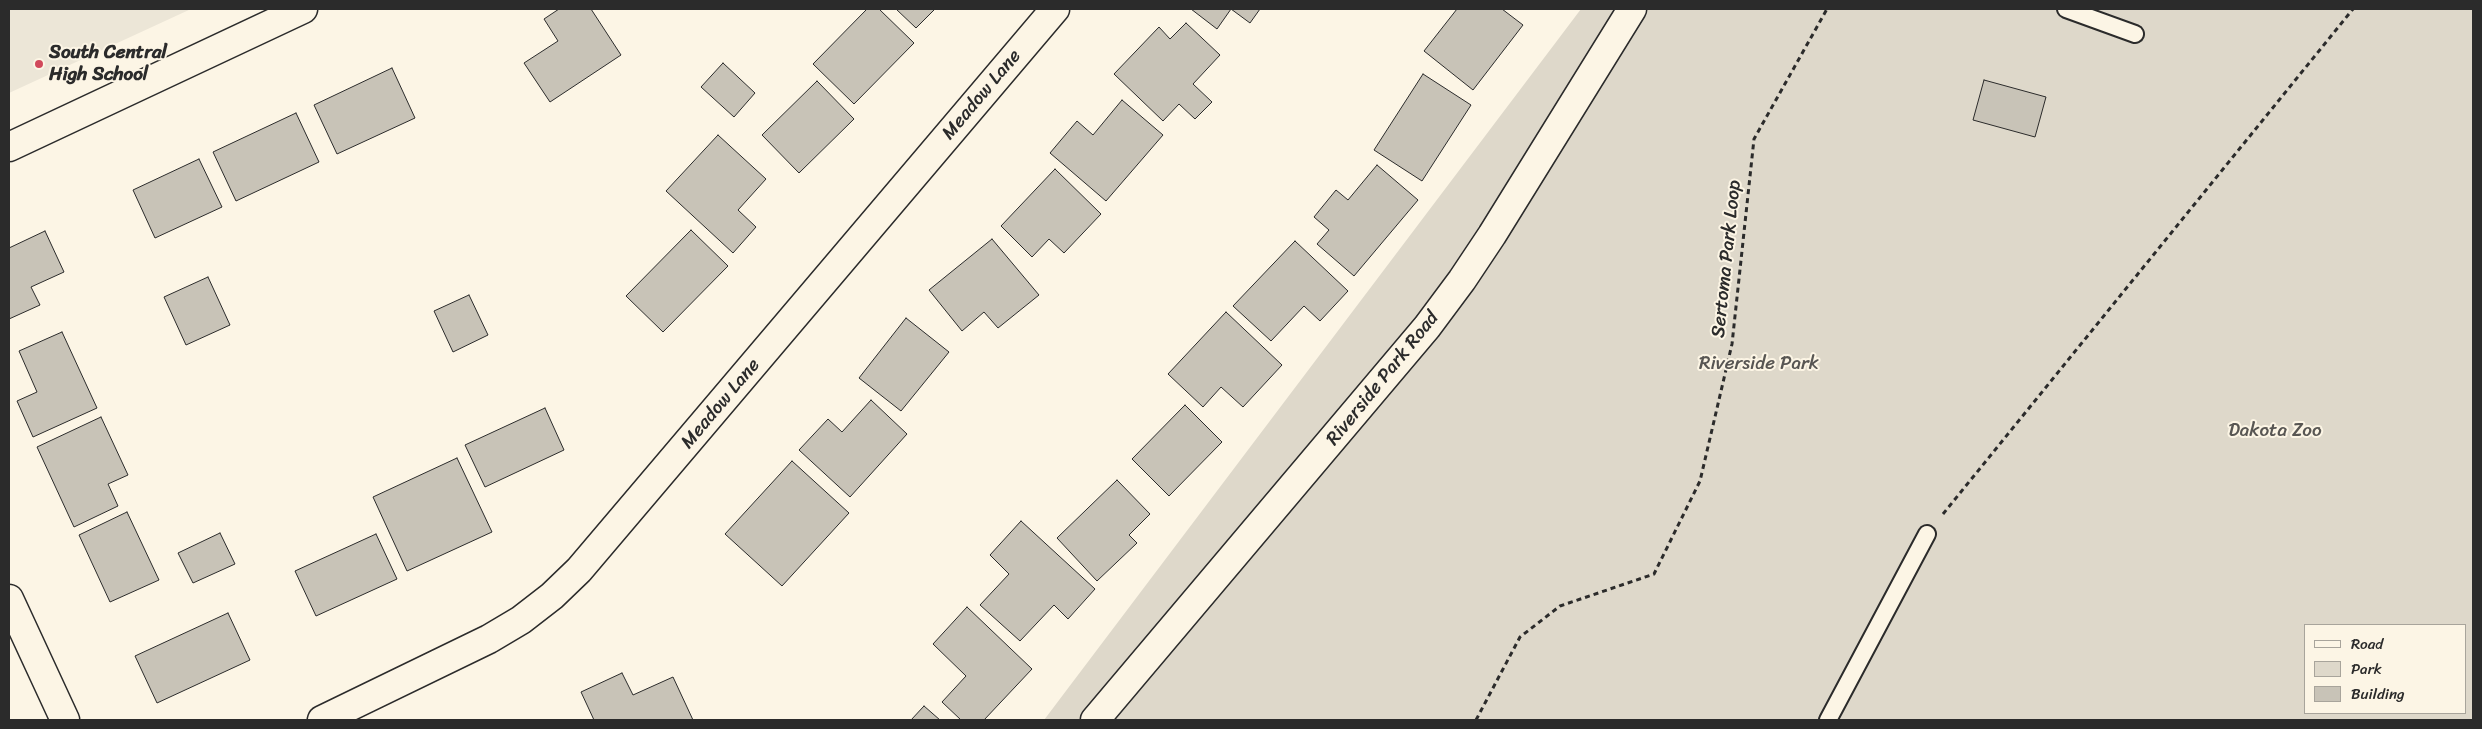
<!DOCTYPE html>
<style>
body{margin:0}
#map{position:relative;width:2482px;height:729px;overflow:hidden;background:#fcf5e5;font-family:Sriracha,sans-serif}
canvas{display:block}
.frame{position:absolute;inset:0;border:10px solid #2b2b2b;pointer-events:none}
.legend{position:absolute;left:2304px;top:624px;width:162px;height:90px;box-sizing:border-box;background:#fcf5e5;border:1px solid #a8a49b;margin:0;padding:6px 9px;list-style:none;font-size:15px;color:#2b2b2b}
.legend li{display:flex;align-items:center;gap:10px;height:25px}
.legend b{width:25px;border:1px solid #a8a49b}
</style>
<div id="map">
<canvas width="2482" height="729"></canvas>
<div class="frame"></div>
<ul class="legend">
<li><b style="height:6px;background:#fcf5e5"></b>Road</li>
<li><b style="height:14px;background:#ded8ca"></b>Park</li>
<li><b style="height:14px;background:#c8c3b7"></b>Building</li>
</ul>
</div>
<script>
const g = document.querySelector('canvas').getContext('2d');
g.lineJoin = 'round';
function fill(path, color) {
  g.fillStyle = color;
  g.fill(path, 'evenodd');
}
function shape(rows) {
  const path = new Path2D();
  for (const r of rows) {
    path.moveTo(r[0], r[1]);
    for (let i = 2; i < r.length; i += 2) path.lineTo(r[i], r[i + 1]);
  }
  return path;
}
function stroke(path, color, width, dash) {
  g.strokeStyle = color;
  g.lineWidth = width;
  g.lineCap = dash ? 'butt' : 'round';
  g.setLineDash(dash || []);
  g.stroke(path);
}
function drawText(font, color, halo, rows, align = 'center') {
  g.font = font + ' Sriracha,sans-serif';
  g.lineWidth = 4;
  g.setLineDash([]);
  g.textBaseline = 'middle';
  g.strokeStyle = halo;
  g.fillStyle = color;
  for (const [text, x, y, turn = 0] of rows) {
    g.save();
    g.translate(x, y);
    g.rotate((+turn || 0) * Math.PI / 180);
    g.textAlign = isNaN(turn) ? turn : align;
    if (halo) g.strokeText(text, 0, 0);
    g.fillText(text, 0, 0);
    g.restore();
  }
}
fill(shape([
 [9,9,191,9,9,93]
]), '#ece6d7');
fill(shape([
 [1581,9,2473,9,2473,720,1044,720],
 [2306,625,2466,625,2466,713,2306,713]
]), '#ded8ca');
const building = shape([
 [559,9,591,9,621,55,550,102,524,63,558,41,544,19,559,9],
 [867,9,879,9,914,43,854,104,813,64,867,9],
 [896,9,935,9,916,28,896,9],
 [1191,9,1260,9,1250,23,1231,9,1217,29,1191,9],
 [1457,9,1502,9,1523,25,1473,90,1424,51,1457,9],
 [1186,23,1220,55,1193,84,1212,102,1195,119,1179,104,1163,121,1114,74,1159,27,1170,39,1186,23],
 [723,63,755,93,734,117,701,87,723,63],
 [392,68,415,118,337,154,314,105,392,68],
 [1423,74,1471,105,1422,181,1374,150,1423,74],
 [1984,80,2046,97,2035,137,1973,120,1984,80],
 [817,81,854,119,799,173,762,135,817,81],
 [1122,100,1163,135,1106,201,1050,153,1077,121,1093,135,1122,100],
 [296,113,319,162,236,201,213,152,296,113],
 [718,135,766,179,738,210,756,227,733,253,666,191,718,135],
 [199,159,222,207,155,238,133,190,199,159],
 [1377,165,1418,200,1354,276,1317,244,1329,230,1314,217,1336,190,1348,200,1377,165],
 [1055,169,1101,214,1064,253,1049,239,1032,257,1001,226,1055,169],
 [691,230,728,266,663,332,626,296,691,230],
 [45,231,64,272,31,287,40,305,9,319,9,248,45,231],
 [992,239,1039,295,998,328,984,312,962,331,929,290,992,239],
 [1295,241,1348,291,1320,321,1304,306,1271,341,1233,306,1295,241],
 [208,277,230,325,186,345,164,297,208,277],
 [469,295,488,335,453,352,434,311,469,295],
 [1226,312,1282,365,1243,407,1221,387,1203,407,1168,374,1226,312],
 [906,318,949,352,901,411,859,378,906,318],
 [62,332,97,408,33,437,17,401,37,392,19,351,62,332],
 [871,400,907,434,850,497,799,450,828,419,842,432,871,400],
 [1185,405,1222,442,1169,496,1132,459,1185,405],
 [545,408,564,450,485,487,465,445,545,408],
 [101,417,128,475,108,484,118,506,74,527,37,447,101,417],
 [457,458,492,532,407,571,373,497,457,458],
 [792,461,849,513,782,586,725,534,792,461],
 [1117,480,1150,514,1129,535,1137,543,1097,581,1057,538,1117,480],
 [127,512,159,580,110,602,79,535,127,512],
 [1021,521,1095,589,1068,619,1054,605,1020,641,980,605,1009,574,990,555,1021,521],
 [220,533,235,564,193,583,178,553,220,533],
 [376,534,397,579,316,616,295,571,376,534],
 [967,607,1032,669,984,720,961,720,942,702,966,676,933,644,967,607],
 [228,613,250,660,157,703,135,656,228,613],
 [622,673,633,695,673,677,693,720,594,720,581,692,622,673],
 [924,706,940,720,911,720,924,706]
]);
fill(building, '#c8c3b7');
stroke(building, '#2b2b2b', 1);
const service = shape([
 [2066,9,2135,34],
 [1828,720,1927,534]
]);
const minor = shape([
 [9,147,303,9],
 [9,599,65,720],
 [322,720,489,639,521,620,552,596,579,570,1055,9]
]);
const secondary = shape([
 [1095,720,1427,327,1462,280,1492,235,1632,9]
]);
stroke(service, '#2b2b2b', 20);
stroke(minor, '#2b2b2b', 31);
stroke(secondary, '#2b2b2b', 31);
stroke(shape([
 [1943,514,2353,9],
 [1476,720,1520,637,1560,606,1654,574,1700,481,1732,344,1754,139,1827,9]
]), '#2b2b2b', 3, [5, 4]);
stroke(service, '#fcf5e5', 16);
stroke(minor, '#fcf5e5', 28);
stroke(secondary, '#fcf5e5', 28);
for (const [x, y, r, color] of [
 [39,64,5,"#d1495b"]
]) {
  const dot = new Path2D();
  dot.arc(x, y, r, 0, 2 * Math.PI);
  g.fillStyle = color;
  g.fill(dot);
  stroke(dot, '#fcf5e5', 2);
}
drawText('bold 19px', '#2b2b2b', '#fcf5e5', [
 ["South Central",49,53],
 ["High School",49,75]
], 'left');
drawText('19px', '#2b2b2b', '#fcf5e5', [
 ["Meadow Lane",982,95,-50],
 ["Sertoma Park Loop",1727,259,-84],
 ["Riverside Park Road",1383,379,-51],
 ["Meadow Lane",721,404,-50]
]);
drawText('19px', '#585653', '#fcf5e5', [
 ["Riverside Park",1759,364],
 ["Dakota Zoo",2275,431]
]);
</script>
